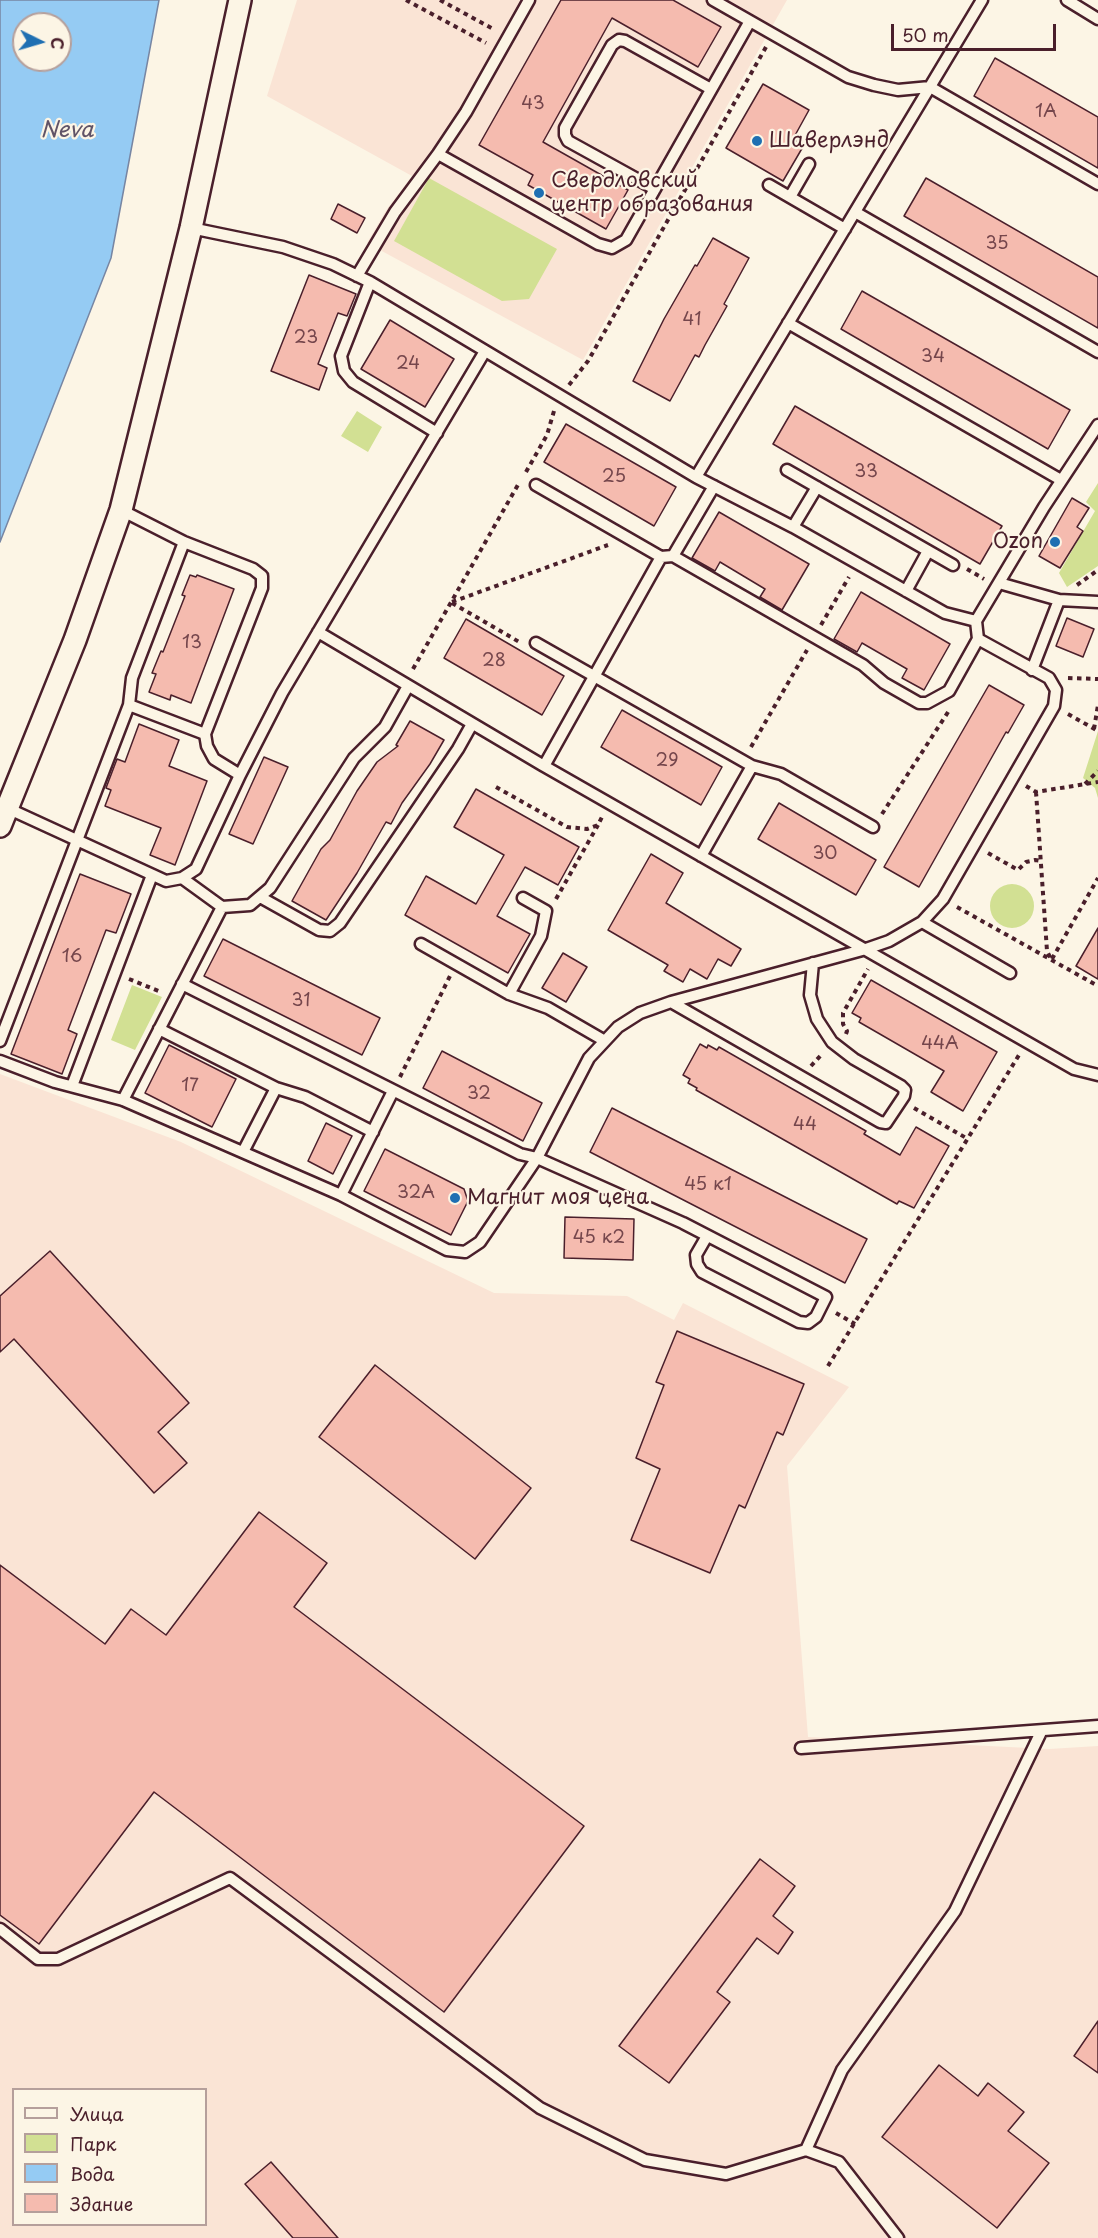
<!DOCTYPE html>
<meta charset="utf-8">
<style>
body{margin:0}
#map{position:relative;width:1098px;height:2238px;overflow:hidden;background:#fcf5e5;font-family:"Playpen Sans",sans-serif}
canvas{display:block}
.legend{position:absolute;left:12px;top:2088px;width:195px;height:138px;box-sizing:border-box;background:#fcf5e5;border:2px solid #b59f9b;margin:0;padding:8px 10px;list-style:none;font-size:18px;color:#4a1f2b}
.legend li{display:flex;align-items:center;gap:12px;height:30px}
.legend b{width:30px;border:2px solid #b59f9b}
.north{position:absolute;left:12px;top:12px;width:60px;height:60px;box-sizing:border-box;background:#fcf5e5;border:2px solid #b59f9b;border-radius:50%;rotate:95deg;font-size:16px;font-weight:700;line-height:24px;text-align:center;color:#4a1f2b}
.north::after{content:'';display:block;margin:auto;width:21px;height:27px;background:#1f6fb2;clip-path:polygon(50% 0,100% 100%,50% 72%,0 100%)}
.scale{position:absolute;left:891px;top:24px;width:165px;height:27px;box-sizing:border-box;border:3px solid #4a1f2b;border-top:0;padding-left:8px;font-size:18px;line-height:21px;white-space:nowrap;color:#4a1f2b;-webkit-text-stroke:4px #fcf5e5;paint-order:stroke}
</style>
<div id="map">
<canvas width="1098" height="2238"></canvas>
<ul class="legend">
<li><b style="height:8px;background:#fcf5e5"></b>Улица</li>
<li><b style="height:16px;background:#d2e093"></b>Парк</li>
<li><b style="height:16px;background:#95cbf3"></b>Вода</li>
<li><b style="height:16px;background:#f5bbaf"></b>Здание</li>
</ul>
<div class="north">С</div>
<div class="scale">50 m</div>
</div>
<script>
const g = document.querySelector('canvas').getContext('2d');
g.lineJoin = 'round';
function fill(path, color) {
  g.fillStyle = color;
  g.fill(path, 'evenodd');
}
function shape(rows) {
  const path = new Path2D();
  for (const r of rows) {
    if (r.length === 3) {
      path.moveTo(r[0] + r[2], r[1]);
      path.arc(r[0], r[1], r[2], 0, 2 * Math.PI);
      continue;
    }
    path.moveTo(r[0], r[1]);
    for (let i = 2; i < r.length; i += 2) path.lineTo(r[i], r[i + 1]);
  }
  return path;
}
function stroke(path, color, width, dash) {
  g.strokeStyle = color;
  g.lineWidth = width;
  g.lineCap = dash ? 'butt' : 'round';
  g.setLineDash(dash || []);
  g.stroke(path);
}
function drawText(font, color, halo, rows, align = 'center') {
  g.font = font + ' "Playpen Sans",sans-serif';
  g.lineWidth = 4.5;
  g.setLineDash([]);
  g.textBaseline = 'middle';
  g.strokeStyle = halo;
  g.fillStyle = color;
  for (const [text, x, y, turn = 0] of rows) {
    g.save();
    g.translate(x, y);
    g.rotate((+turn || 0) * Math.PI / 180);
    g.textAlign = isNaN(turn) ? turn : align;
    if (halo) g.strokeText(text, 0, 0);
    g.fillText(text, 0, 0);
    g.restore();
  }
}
fill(shape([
 [297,0,787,0,583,360,367,243,387,209,412,176,267,96],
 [0,1074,181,1142,494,1293,627,1296,674,1320,683,1303,849,1387,787,1466,808,1737,1049,1749,1098,1746,1098,2238,0,2238],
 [14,2090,206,2090,206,2224,14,2224]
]), '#fae4d5');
fill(shape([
 [429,178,557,249,529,299,502,301,394,241],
 [357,411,382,427,368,452,341,436],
 [1098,483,1098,566,1067,587,1059,573,1095,511,1086,502],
 [1098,731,1098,798,1095,788,1083,778],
 [1012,906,22],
 [132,985,162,997,135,1050,111,1040]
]), '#d2e093');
const water = shape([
 [0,0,159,0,111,258,0,542,0,0],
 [24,24,60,24,60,60,24,60,24,24]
]);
fill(water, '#95cbf3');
stroke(water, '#7786a3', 1.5);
const building = shape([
 [561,0,673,0,721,27,698,67,612,18,543,142,628,190,606,229,528,185,533,175,479,145,561,0],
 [995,58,1098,117,1098,168,974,96,995,58],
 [763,84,809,110,793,139,804,145,783,181,726,148,763,84],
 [926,178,1098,277,1098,328,904,216,926,178],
 [338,204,365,218,357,233,331,219,338,204],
 [713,238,749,258,724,304,727,306,705,345,699,357,695,355,670,401,633,381,664,319,695,265,697,266,713,238],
 [309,275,356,294,347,316,338,313,318,364,327,368,319,390,271,371,309,275],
 [862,291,1070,410,1048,449,841,329,862,291],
 [390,320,454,359,425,407,361,369,390,320],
 [795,406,1002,526,980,564,773,444,795,406],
 [566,424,676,487,654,526,544,462,566,424],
 [1072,498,1089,508,1077,527,1083,531,1060,568,1039,556,1072,498],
 [719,512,809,564,782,610,760,597,765,589,720,562,715,571,692,558,719,512],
 [190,575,196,577,197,575,234,589,191,703,171,695,170,700,149,692,156,674,152,673,161,651,163,652,185,596,182,595,190,575],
 [861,592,950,644,924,690,902,678,907,669,862,643,857,652,834,639,861,592],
 [1067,618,1094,629,1083,657,1056,646,1067,618],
 [466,619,564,676,542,715,444,658,466,619],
 [989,685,1024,705,1008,733,1006,732,919,887,884,867,989,685],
 [622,710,722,767,701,805,601,747,622,710],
 [410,721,444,740,430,764,402,803,391,824,386,822,357,873,326,920,292,901,321,849,330,840,357,791,377,762,398,746,396,745,410,721],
 [139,724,179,740,169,766,207,781,175,865,150,855,161,828,105,806,111,790,106,788,117,759,125,762,139,724],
 [264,757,288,767,253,844,229,834,264,757],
 [476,789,579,847,558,885,525,867,497,916,530,934,508,973,405,915,426,876,476,904,504,855,454,827,476,789],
 [779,803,876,860,856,895,758,839,779,803],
 [651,854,683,873,666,903,741,949,731,966,718,959,707,979,690,969,683,982,664,971,668,965,608,930,651,854],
 [80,874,131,894,116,933,106,930,68,1030,77,1034,62,1074,11,1054,80,874],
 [1098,928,1098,979,1076,966,1098,928],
 [223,939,380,1018,362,1055,204,976,223,939],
 [563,953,587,967,566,1002,542,988,563,953],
 [871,980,997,1052,963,1111,931,1092,944,1071,859,1022,861,1018,852,1013,871,980],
 [700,1044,707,1048,708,1045,717,1050,719,1047,866,1131,864,1134,900,1155,916,1127,949,1146,914,1208,899,1201,897,1204,696,1090,697,1088,688,1083,690,1079,683,1075,700,1044],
 [169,1045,236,1079,212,1127,145,1093,169,1045],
 [442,1051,542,1103,523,1141,423,1088,442,1051],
 [612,1108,867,1239,845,1283,590,1152,612,1108],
 [326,1123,352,1136,333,1174,308,1161,326,1123],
 [385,1149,464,1189,468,1201,451,1235,364,1191,385,1149],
 [565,1217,634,1219,633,1260,564,1258,565,1217],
 [50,1251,189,1403,158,1432,187,1463,154,1493,14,1339,0,1352,0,1296,50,1251],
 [677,1331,804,1384,783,1435,777,1432,745,1508,739,1505,710,1573,631,1540,660,1469,636,1458,664,1385,656,1382,677,1331],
 [375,1365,531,1488,475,1559,319,1437,375,1365],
 [259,1512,327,1563,294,1607,584,1826,444,2012,154,1792,39,1944,0,1915,0,1565,105,1644,131,1609,166,1635,259,1512],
 [760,1859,795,1886,773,1916,793,1932,778,1954,757,1938,717,1992,730,2002,669,2083,619,2046,760,1859],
 [1098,2021,1098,2073,1074,2056,1098,2021],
 [939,2065,978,2096,988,2083,1024,2112,1008,2131,1049,2163,997,2228,882,2137,939,2065],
 [271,2162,338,2238,293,2238,245,2184,271,2162]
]);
fill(building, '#f5bbaf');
stroke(building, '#4a1f2b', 1.5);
const lane = shape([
 [713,0,848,77,874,85,898,90,930,87,1098,184],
 [1067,0,1098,19],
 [438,154,598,244,612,248,626,240,750,21],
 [769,185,845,229],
 [655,189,568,141,565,135,565,128,612,45,619,40,625,41,711,89],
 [790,197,809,164],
 [855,212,1098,352],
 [191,228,283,247,333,264,370,282,696,477,793,527,945,613,976,621,1044,507,1098,425],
 [357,276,395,212,438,154,466,112,529,0],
 [370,282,341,356,344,371,353,382,437,433],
 [788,323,1061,480],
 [787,470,953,565],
 [696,477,982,0],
 [536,485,661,557],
 [121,510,184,542,253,569,262,576,262,588,205,734,207,746,214,759,240,775],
 [793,527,817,487],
 [673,556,863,665,884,683,919,703,927,703,949,691,978,639],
 [999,583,1059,600,1098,602],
 [906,591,928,551],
 [318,632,544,766,661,557,673,556,714,486],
 [536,643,752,766,781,774,873,827],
 [1032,670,1059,600],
 [129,705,205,734],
 [544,766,1074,1069,1098,1075],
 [7,808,166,881,182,878,196,869,240,775,282,693,485,351],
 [701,856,752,766],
 [182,878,222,907,250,905,270,888,354,758,385,727,408,686],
 [260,897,319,930,330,931,340,923,458,749,472,724],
 [922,922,1010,973],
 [421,944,509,994,548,1008,605,1041],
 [182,984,520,1154,537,1158,683,1223,826,1297,816,1317,808,1323,799,1322,702,1272,697,1264,696,1255,707,1236],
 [509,994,541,936,546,911,523,898],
 [671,1002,880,1122,886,1123,904,1096,905,1090,901,1086,854,1059,832,1042,817,1019,810,995,813,963],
 [159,1029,276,1088,305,1097,373,1132],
 [0,1041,129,705,132,678,184,542],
 [0,1061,55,1082,123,1100,341,1195,447,1250,465,1252,480,1242,537,1158,589,1058,618,1027,640,1013,671,1002,866,949,889,941,922,922,943,899,1054,706,1056,690,1049,678,978,639,976,621],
 [72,1086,152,875],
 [123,1100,222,907],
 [243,1152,276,1088],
 [341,1195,393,1091],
 [801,1748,1098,1726],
 [0,1929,38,1959,58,1959,230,1878,540,2108,645,2160,726,2174,806,2150,839,2162,898,2238],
 [806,2150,842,2070,955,1911,1041,1732]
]);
const street = shape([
 [0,826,75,640,121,510,191,228,240,0]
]);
stroke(lane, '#4a1f2b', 15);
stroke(street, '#4a1f2b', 26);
stroke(shape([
 [406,0,486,43],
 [440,0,495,30],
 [569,385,588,361,766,47],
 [526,472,547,435,554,411],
 [967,569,984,579],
 [1077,585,1098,570],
 [452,602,608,545],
 [452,603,521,643],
 [821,625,849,577],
 [413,669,519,483],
 [1068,678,1098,679],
 [1068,714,1098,731],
 [1094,729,1098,705],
 [751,747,807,650],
 [1085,784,1098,771],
 [1026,786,1036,792,1098,782],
 [496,787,567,827,587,829,598,825,602,817],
 [1036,792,1047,951,1051,959],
 [882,814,950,709],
 [988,853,1018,870,1026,862,1035,860,1041,861],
 [556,899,598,825],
 [957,907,1098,986],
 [1052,959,1098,878],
 [129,979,161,992],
 [846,1034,847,1031,843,1024,843,1013,868,969],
 [811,1066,822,1054],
 [400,1077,450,976],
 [914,1108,968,1139],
 [836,1313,855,1324],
 [828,1366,1019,1055]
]), '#4a1f2b', 4, [4.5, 4.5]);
stroke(lane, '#fcf5e5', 10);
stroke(street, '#fcf5e5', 21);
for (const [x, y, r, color] of [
 [757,141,6,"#1f6fb2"],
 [539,193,6,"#1f6fb2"],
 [1055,542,6,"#1f6fb2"],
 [455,1198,6,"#1f6fb2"]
]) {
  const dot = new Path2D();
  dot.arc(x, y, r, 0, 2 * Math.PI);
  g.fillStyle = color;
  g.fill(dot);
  stroke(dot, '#fcf5e5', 2);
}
drawText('18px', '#75464c', null, [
 ["43",533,104],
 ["1А",1046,112],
 ["35",997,244],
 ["41",692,320],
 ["23",306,338],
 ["34",933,357],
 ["24",408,364],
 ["33",866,472],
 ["25",614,477],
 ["13",192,643],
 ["28",494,661],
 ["29",667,761],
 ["30",825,854],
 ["16",72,957],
 ["31",301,1001],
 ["44А",940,1044],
 ["17",190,1086],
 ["32",479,1094],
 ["44",805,1125],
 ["45 к1",708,1185],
 ["32А",416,1193],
 ["45 к2",599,1238]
]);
drawText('21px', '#4a1f2b', '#fcf5e5', [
 ["Шаверлэнд",769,141],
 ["Свердловский",551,181],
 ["центр образования",551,205],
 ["Ozon",1043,542,"right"],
 ["Магнит моя цена",467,1198]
], 'left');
drawText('italic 22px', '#605367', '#fcf5e5', [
 ["Neva",67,131]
]);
</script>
